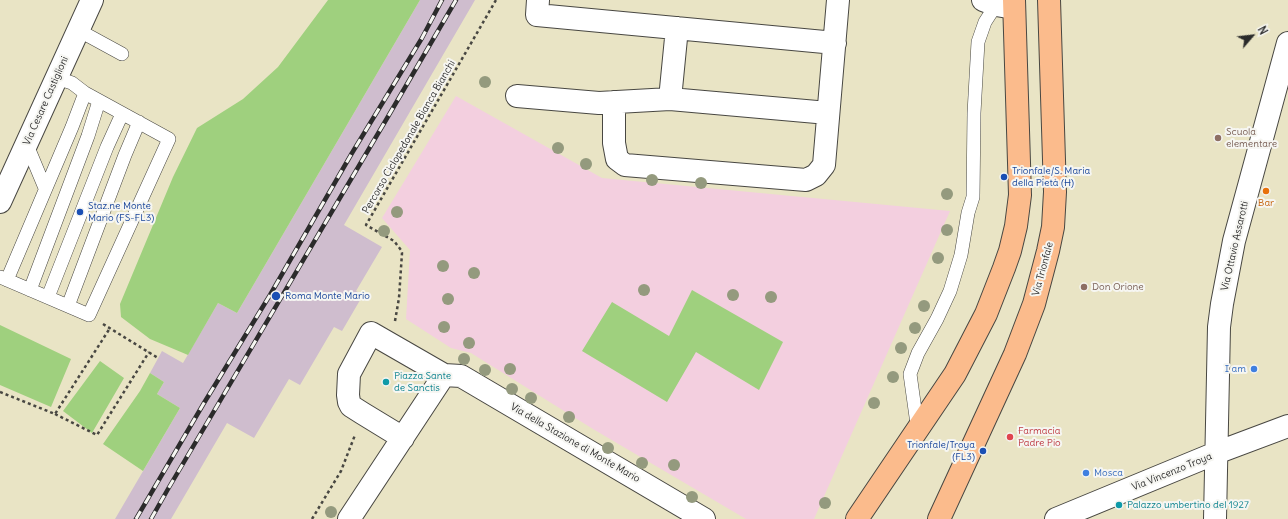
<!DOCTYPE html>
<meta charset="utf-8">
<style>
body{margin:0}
#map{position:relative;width:1288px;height:519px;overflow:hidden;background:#e9e4c5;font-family:Delius,sans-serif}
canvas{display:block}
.north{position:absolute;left:1232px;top:16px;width:40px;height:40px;-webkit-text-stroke:3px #f6f6f2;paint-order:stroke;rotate:62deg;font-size:11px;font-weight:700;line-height:16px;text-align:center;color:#2b2b2b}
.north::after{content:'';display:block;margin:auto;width:14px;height:18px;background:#2b2b2b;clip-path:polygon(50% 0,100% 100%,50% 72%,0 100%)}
</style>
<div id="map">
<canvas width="1288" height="519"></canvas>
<div class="north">N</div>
</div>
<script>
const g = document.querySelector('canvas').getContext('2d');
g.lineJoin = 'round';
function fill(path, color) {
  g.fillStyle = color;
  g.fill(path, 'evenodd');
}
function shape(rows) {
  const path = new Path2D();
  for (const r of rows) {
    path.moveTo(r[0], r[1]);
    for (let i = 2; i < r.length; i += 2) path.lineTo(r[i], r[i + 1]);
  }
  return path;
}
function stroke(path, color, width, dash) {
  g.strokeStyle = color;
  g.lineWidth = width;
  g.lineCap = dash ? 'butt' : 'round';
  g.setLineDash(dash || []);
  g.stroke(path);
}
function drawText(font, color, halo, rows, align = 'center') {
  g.font = font + ' Delius,sans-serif';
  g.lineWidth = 4;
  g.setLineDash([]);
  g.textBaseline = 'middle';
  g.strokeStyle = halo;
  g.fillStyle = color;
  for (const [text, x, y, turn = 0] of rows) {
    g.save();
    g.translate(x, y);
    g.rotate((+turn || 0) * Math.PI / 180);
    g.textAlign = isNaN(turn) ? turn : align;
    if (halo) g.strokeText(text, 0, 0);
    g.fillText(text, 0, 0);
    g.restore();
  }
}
fill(shape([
 [456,96,602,178,950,211,814,519,746,519,593,429,471,353,451,348,406,319,410,250,382,218]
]), '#f3cfdf');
fill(shape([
 [420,0,475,0,344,225,382,247,356,291,363,295,342,331,334,327,300,385,289,379,254,438,227,423,171,519,115,519,180,408,157,394,164,382,150,373,162,351,183,363,218,303,237,313]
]), '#cfbdce');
fill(shape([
 [328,0,420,0,237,313,218,303,188,355,150,339,121,317,120,304,173,177,197,128,243,99,278,67],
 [692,290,783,342,759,390,696,352,667,402,582,351,612,302,669,336],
 [0,325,71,359,51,407,0,385],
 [100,361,124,378,92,433,63,411],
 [150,373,164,382,157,394,180,408,143,471,103,444,140,391]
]), '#9fd07e');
const lane = shape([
 [78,30,122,54],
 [27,145,45,188],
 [0,277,89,315,169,139,85,93,72,83,57,78],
 [7,280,72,127,85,93],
 [30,290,88,136,99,101],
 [48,297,107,147,122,114],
 [68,306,125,155,139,122],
 [918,431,910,374,918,353,937,319,950,291,961,255,968,213,973,197,974,113,978,42,985,22,996,5]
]);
const street = shape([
 [538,0,537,15,835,43],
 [983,0,996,5,1014,8],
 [677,28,670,99,828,113],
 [517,96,599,103,670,99],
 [614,102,614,143,617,159,625,165,806,180,816,175,824,165,838,0],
 [0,202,92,0],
 [444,375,461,376,704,519],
 [349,519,444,375,371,333,349,374,348,395,349,402,351,406,362,413,403,438],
 [1056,519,1216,453,1288,426],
 [1215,519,1219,327,1222,304,1234,241,1288,43]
]);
const primary = shape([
 [857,519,955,374,986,314,1004,268,1010,251,1016,226,1020,195,1014,0],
 [939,519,1015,354,1034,304,1048,251,1053,227,1055,192,1049,0]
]);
stroke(lane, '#484742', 14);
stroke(street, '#484742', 24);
stroke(primary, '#484742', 24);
stroke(shape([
 [395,321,399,298,402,253,401,250,394,241,366,225,496,0],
 [103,324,158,358],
 [0,392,55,414,110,328],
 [55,414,97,435,149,352],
 [312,519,341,471,355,435]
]), '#484742', 2.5, [3, 3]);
stroke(lane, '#fff', 13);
stroke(street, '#fff', 22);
stroke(primary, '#fbbb8c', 22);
const rail = shape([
 [136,519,204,403,270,295,352,153,422,38,442,0],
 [151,519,168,489,386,120,456,0]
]);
stroke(rail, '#2b2b2b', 4.5);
stroke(rail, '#f6f6f2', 3, [9]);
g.fillStyle = '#949a7e';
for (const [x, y] of [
 [485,82],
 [558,148],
 [586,164],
 [652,180],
 [701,183],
 [947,194],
 [397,212],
 [947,230],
 [384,231],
 [938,258],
 [443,266],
 [474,273],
 [644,290],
 [733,295],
 [771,297],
 [448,299],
 [924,306],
 [444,327],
 [915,328],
 [469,343],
 [901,348],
 [464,359],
 [510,369],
 [485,370],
 [893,377],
 [512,389],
 [531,398],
 [874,403],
 [569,417],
 [608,448],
 [642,463],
 [674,465],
 [692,497],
 [825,503],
 [331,512]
]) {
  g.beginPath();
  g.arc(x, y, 6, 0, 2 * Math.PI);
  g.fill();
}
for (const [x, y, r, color] of [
 [1218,138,4,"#8d6e63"],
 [1004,177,4,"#1a4fb4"],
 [1266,191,4,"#e8710a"],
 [80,212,4,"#1a4fb4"],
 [1084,287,4,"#8d6e63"],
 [276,296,5,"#1a4fb4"],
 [1254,369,4,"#3f7fe0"],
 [386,382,4,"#0f9aa8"],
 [1010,437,4,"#e0444e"],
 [983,451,4,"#1a4fb4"],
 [1086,473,4,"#3f7fe0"],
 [1119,505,4,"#0f9aa8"]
]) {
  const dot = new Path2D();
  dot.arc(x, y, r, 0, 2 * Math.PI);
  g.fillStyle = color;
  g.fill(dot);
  stroke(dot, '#f6f6f2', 1.5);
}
drawText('10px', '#2b2b2b', '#f6f6f2', [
 ["Via Cesare Castiglioni",46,101,-66],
 ["Percorso Ciclopedonale Bianca Bianchi",409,137,-60],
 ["Via Ottavio Assarotti",1235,246,-77],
 ["Via Trionfale",1043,269,-75],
 ["Via della Stazione di Monte Mario",575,443,30],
 ["Via Vincenzo Troya",1172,472,-22]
]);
drawText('10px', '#785e54', '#f6f6f2', [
 ["Scuola",1226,132],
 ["elementare",1226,144],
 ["Don Orione",1092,287]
], 'left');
drawText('10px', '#164399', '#f6f6f2', [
 ["Trionfale/S. Maria",1012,171],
 ["della Pietà (H)",1012,183],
 ["Staz.ne Monte",88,206],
 ["Mario (FS-FL3)",88,218],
 ["Roma Monte Mario",285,296],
 ["Trionfale/Troya",975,445,"right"],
 ["(FL3)",975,457,"right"]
], 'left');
drawText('10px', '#c56008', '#f6f6f2', [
 ["Bar",1266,203]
]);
drawText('10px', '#366cbe', '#f6f6f2', [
 ["I am",1246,369],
 ["Mosca",1094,473,"left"]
], 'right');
drawText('10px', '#0d838f', '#f6f6f2', [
 ["Piazza Sante",394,376],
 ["de Sanctis",394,388],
 ["Palazzo umbertino del 1927",1127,505]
], 'left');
drawText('10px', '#be3a42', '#f6f6f2', [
 ["Farmacia",1018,431],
 ["Padre Pio",1018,443]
], 'left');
</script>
